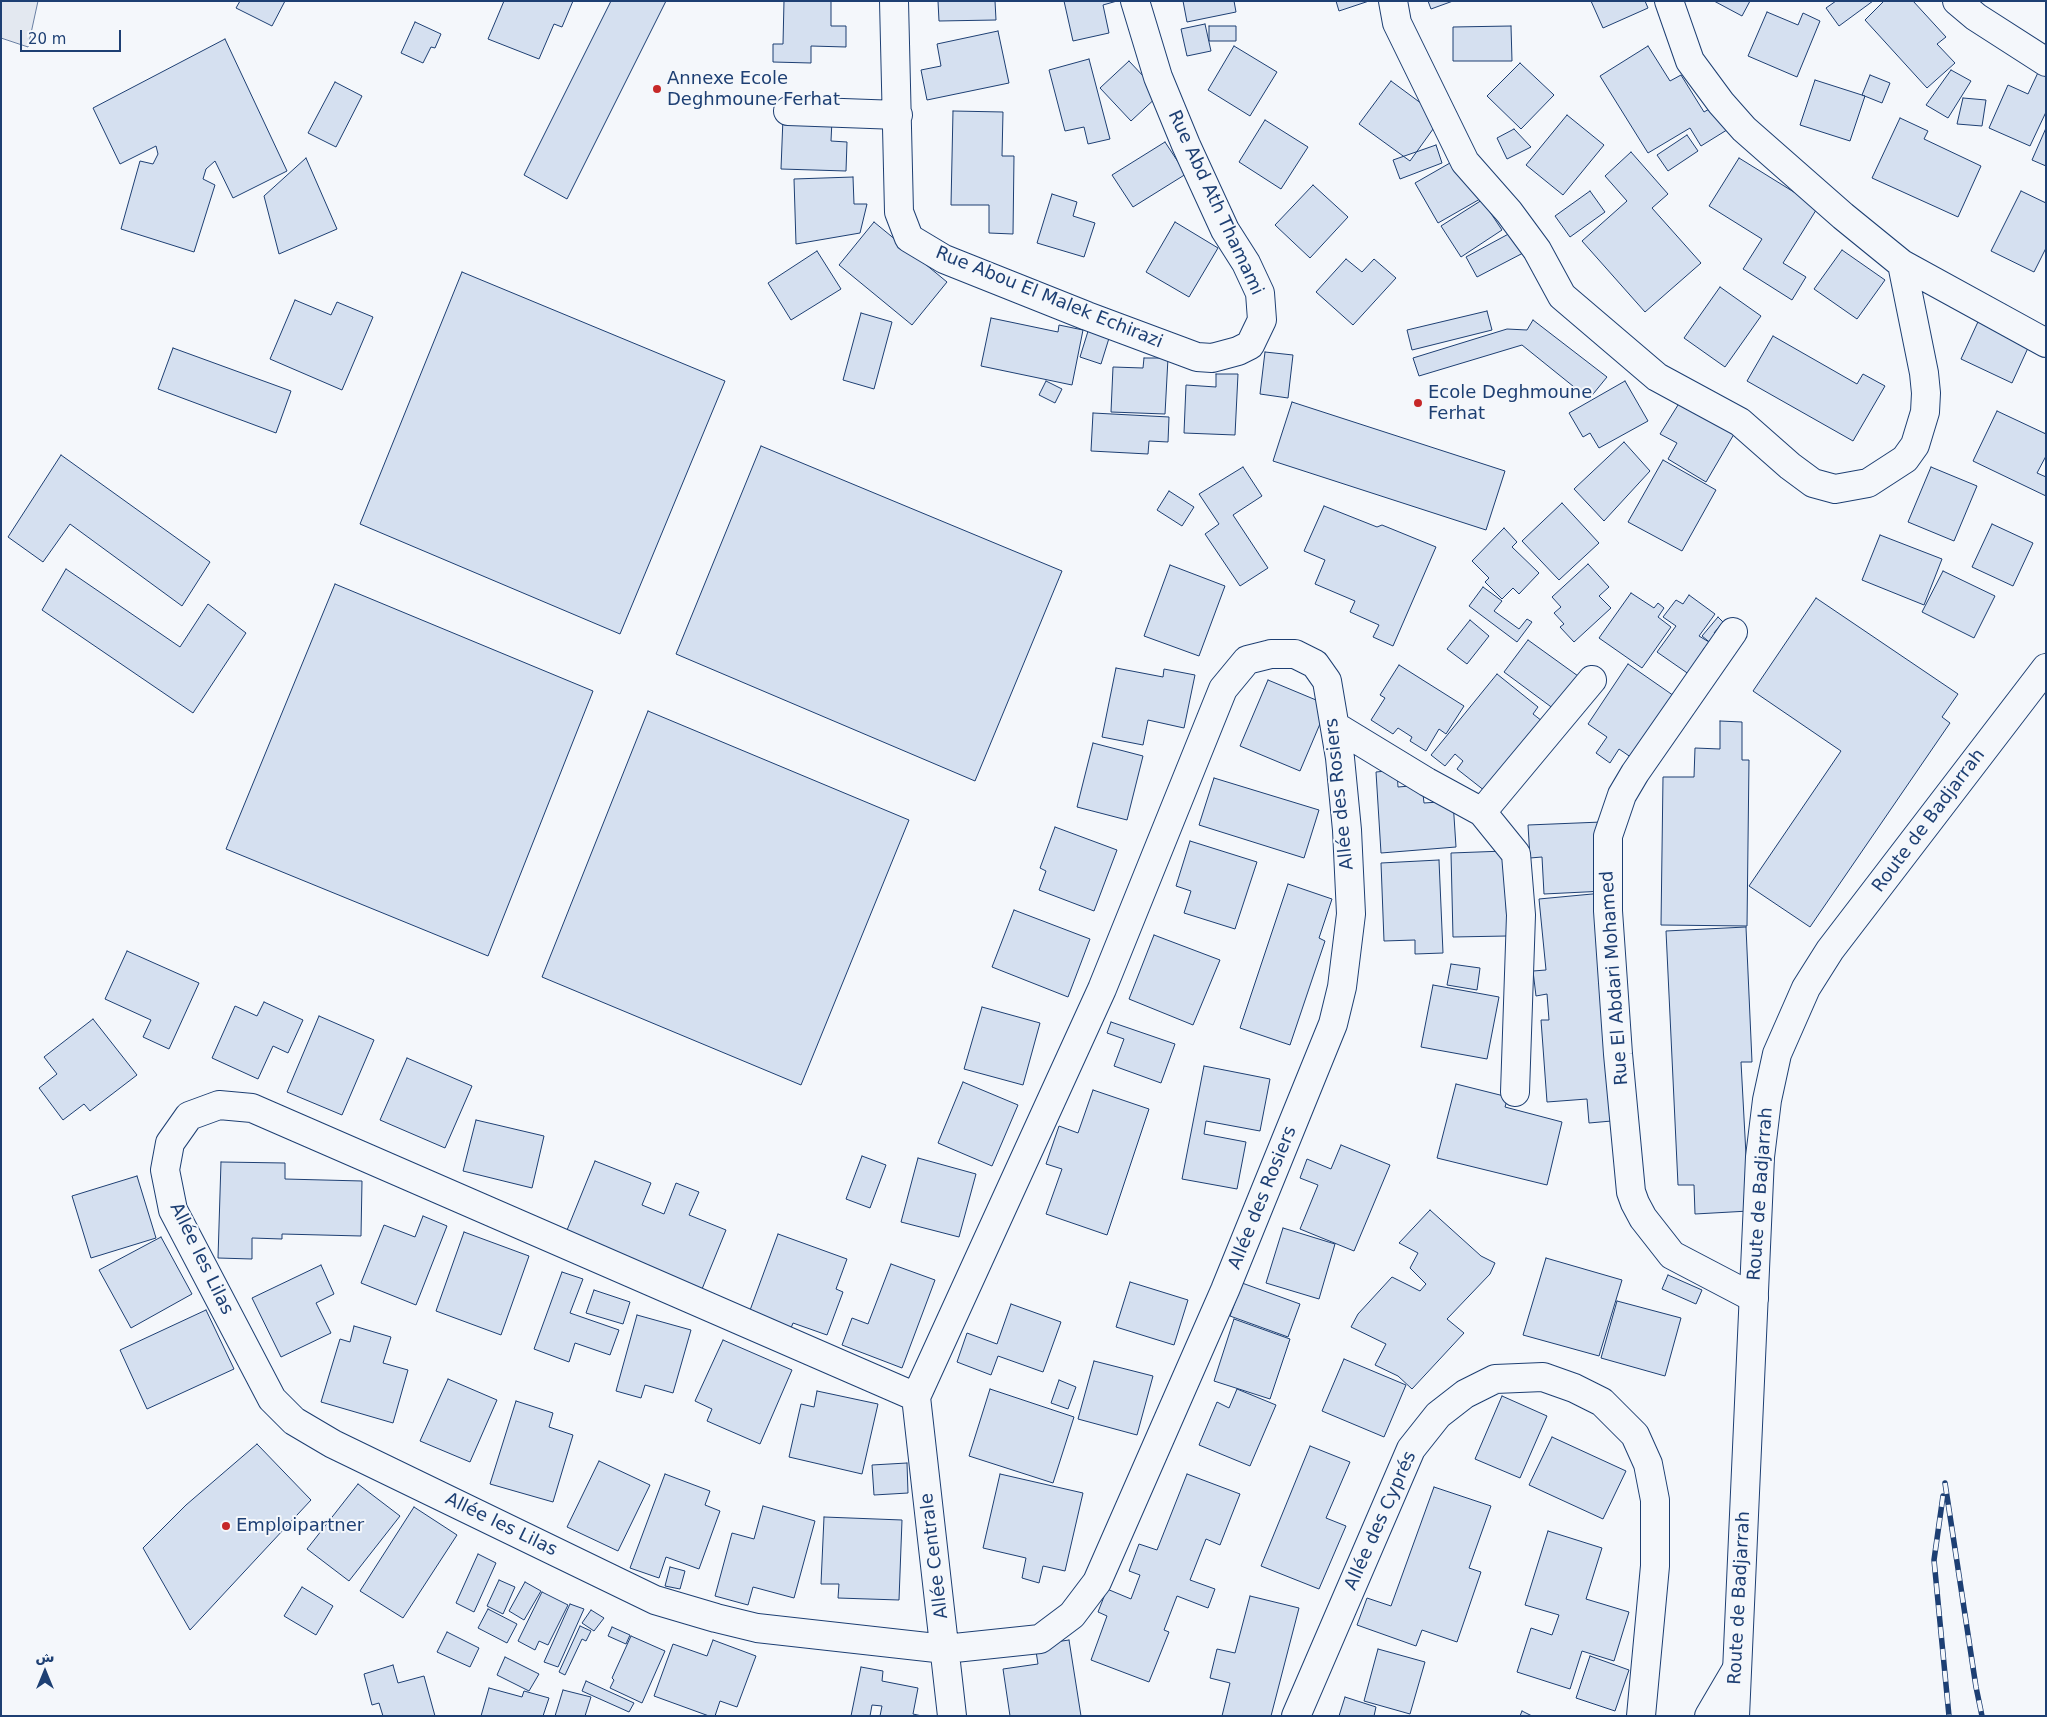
<!DOCTYPE html>
<meta charset="utf-8">
<style>
body{margin:0}
#map{position:relative;width:2047px;height:1717px;overflow:hidden;background:#f4f7fb;font-family:"DejaVu Sans","Noto Sans Arabic",sans-serif}
canvas{display:block}
.frame{position:absolute;inset:0;border:2px solid #1d3f73;pointer-events:none}
.north{position:absolute;left:20px;top:1647px;width:50px;height:50px;-webkit-text-stroke:4px #f4f7fb;paint-order:stroke;rotate:0deg;font-size:14px;font-weight:700;line-height:20px;text-align:center;color:#1d3f73}
.north::after{content:'';display:block;margin:auto;width:18px;height:22px;background:#1d3f73;clip-path:polygon(50% 0,100% 100%,50% 72%,0 100%)}
.scale{position:absolute;left:20px;top:30px;width:101px;height:22px;box-sizing:border-box;border:2px solid #1d3f73;border-top:0;padding-left:6px;font-size:15px;line-height:18px;white-space:nowrap;color:#1d3f73;-webkit-text-stroke:4px #f4f7fb;paint-order:stroke}
</style>
<div id="map">
<canvas width="2047" height="1717"></canvas>
<div class="frame"></div>
<div class="north">ش</div>
<div class="scale">20 m</div>
</div>
<script>
const g = document.querySelector('canvas').getContext('2d');
g.lineJoin = 'round';
function fill(path, color) {
  g.fillStyle = color;
  g.fill(path, 'evenodd');
}
function shape(rows) {
  const path = new Path2D();
  for (const r of rows) {
    path.moveTo(r[0], r[1]);
    for (let i = 2; i < r.length; i += 2) path.lineTo(r[i], r[i + 1]);
  }
  return path;
}
function stroke(path, color, width, dash) {
  g.strokeStyle = color;
  g.lineWidth = width;
  g.lineCap = dash ? 'butt' : 'round';
  g.setLineDash(dash || []);
  g.stroke(path);
}
function drawText(font, color, halo, rows, align = 'center') {
  g.font = font + ' "DejaVu Sans",sans-serif';
  g.lineWidth = 4;
  g.setLineDash([]);
  g.textBaseline = 'middle';
  g.strokeStyle = halo;
  g.fillStyle = color;
  for (const [text, x, y, turn = 0] of rows) {
    g.save();
    g.translate(x, y);
    g.rotate((+turn || 0) * Math.PI / 180);
    g.textAlign = isNaN(turn) ? turn : align;
    if (halo) g.strokeText(text, 0, 0);
    g.fillText(text, 0, 0);
    g.restore();
  }
}
const parking = shape([
 [1,1,38,1,28,47,1,38,1,1]
]);
fill(parking, '#e3e8f0');
stroke(parking, '#687fa3', 1);
const building = shape([
 [240,1,285,1,272,26,236,8,240,1],
 [504,1,573,1,562,27,554,24,539,59,488,39,504,1],
 [611,1,666,1,567,199,524,175,611,1],
 [784,1,831,1,831,26,846,26,846,47,811,46,811,63,773,62,773,44,783,44,784,1],
 [938,1,995,1,996,20,939,21,938,1],
 [1064,1,1117,1,1103,5,1109,33,1073,41,1064,1],
 [1183,1,1234,1,1236,12,1187,22,1183,1],
 [1336,1,1369,1,1339,11,1336,1],
 [1428,1,1453,1,1431,9,1428,1],
 [1591,1,1645,1,1648,8,1603,28,1591,1],
 [1714,1,1750,1,1742,16,1714,1],
 [1836,1,1873,1,1839,26,1826,8,1836,1],
 [1884,1,1913,1,1946,37,1937,44,1955,63,1927,88,1865,20,1884,1],
 [1767,12,1798,25,1803,13,1820,21,1797,77,1748,56,1767,12],
 [415,22,441,34,435,48,431,47,423,63,401,53,415,22],
 [1205,24,1211,51,1187,56,1181,29,1205,24],
 [1209,26,1236,26,1236,41,1209,41,1209,26],
 [1511,26,1512,61,1453,61,1453,27,1511,26],
 [998,31,1009,83,927,100,921,70,941,66,937,44,998,31],
 [225,39,287,171,233,198,215,161,206,169,203,179,215,185,194,252,121,229,140,161,153,164,158,154,156,146,120,164,93,108,225,39],
 [1234,46,1277,72,1250,116,1208,90,1234,46],
 [1648,46,1670,81,1681,75,1704,112,1716,105,1730,128,1701,146,1690,128,1648,153,1600,76,1648,46],
 [1089,59,1110,139,1088,144,1084,127,1065,131,1049,70,1089,59],
 [1129,61,1160,94,1131,121,1100,88,1129,61],
 [1520,63,1554,95,1521,129,1487,96,1520,63],
 [2042,64,2046,65,2046,112,2030,146,1989,128,2008,85,2028,94,2042,64],
 [1951,70,1971,81,1948,118,1926,105,1951,70],
 [1870,75,1890,83,1882,103,1862,95,1870,75],
 [1815,80,1865,96,1850,141,1800,125,1815,80],
 [1391,81,1441,118,1410,161,1359,124,1391,81],
 [335,82,362,96,336,147,308,133,335,82],
 [1963,98,1986,100,1982,126,1957,124,1963,98],
 [953,111,1003,112,1002,156,1014,156,1013,234,989,233,989,205,951,205,953,111],
 [1567,115,1604,145,1563,195,1526,165,1567,115],
 [783,118,832,120,831,141,847,142,846,171,781,169,783,118],
 [1900,118,1928,131,1924,139,1981,166,1958,217,1872,178,1900,118],
 [1265,120,1308,147,1281,189,1239,162,1265,120],
 [2046,128,2046,166,2032,160,2046,128],
 [1514,129,1531,147,1507,159,1497,138,1514,129],
 [1687,135,1698,151,1668,171,1657,155,1687,135],
 [1165,142,1186,174,1133,207,1112,175,1165,142],
 [1436,145,1442,163,1400,179,1393,160,1436,145],
 [1631,152,1668,194,1652,208,1701,263,1645,312,1582,241,1627,201,1605,176,1631,152],
 [306,158,337,229,279,254,264,196,306,158],
 [1739,158,1818,207,1783,263,1806,277,1792,300,1743,269,1762,239,1709,206,1739,158],
 [1457,159,1480,199,1438,223,1415,183,1457,159],
 [853,177,854,204,867,204,860,233,796,244,794,179,853,177],
 [1313,185,1348,217,1310,258,1275,225,1313,185],
 [1590,191,1605,212,1570,237,1555,216,1590,191],
 [2021,191,2046,203,2046,248,2034,272,1991,251,2021,191],
 [1052,194,1077,202,1073,216,1095,223,1084,257,1037,243,1052,194],
 [1482,200,1502,230,1461,257,1441,226,1482,200],
 [874,222,947,282,912,325,839,265,874,222],
 [1175,222,1218,248,1189,297,1146,272,1175,222],
 [1514,231,1525,252,1477,277,1466,257,1514,231],
 [1842,250,1885,280,1857,319,1814,289,1842,250],
 [817,251,841,289,791,320,768,283,817,251],
 [1346,259,1362,272,1374,259,1396,278,1353,325,1316,292,1346,259],
 [462,272,725,381,620,634,360,524,462,272],
 [1720,287,1761,316,1725,367,1684,338,1720,287],
 [295,300,331,315,337,302,373,317,342,390,270,359,295,300],
 [1487,311,1492,330,1412,350,1407,330,1487,311],
 [861,313,892,322,874,389,843,380,861,313],
 [1982,313,2033,337,2012,383,1961,359,1982,313],
 [991,318,1058,332,1059,325,1083,330,1072,385,981,366,991,318],
 [1533,320,1607,377,1589,399,1522,345,1419,376,1413,358,1507,329,1527,330,1533,320],
 [1089,328,1110,335,1101,364,1080,357,1089,328],
 [1773,336,1857,384,1863,374,1885,386,1853,441,1747,381,1773,336],
 [173,348,291,391,276,433,158,389,173,348],
 [1265,352,1293,355,1288,398,1260,394,1265,352],
 [1144,358,1168,358,1165,414,1111,412,1113,367,1143,368,1144,358],
 [1216,374,1238,374,1235,435,1184,433,1186,385,1216,387,1216,374],
 [1046,381,1062,389,1055,403,1039,395,1046,381],
 [1625,381,1648,421,1599,448,1590,433,1583,437,1569,413,1625,381],
 [1683,397,1737,429,1706,482,1668,459,1677,443,1660,434,1683,397],
 [1292,402,1505,471,1486,530,1273,461,1292,402],
 [1997,411,2046,434,2046,456,2037,473,2046,477,2046,496,1973,461,1997,411],
 [1093,413,1169,417,1168,442,1149,441,1148,454,1091,451,1093,413],
 [1624,442,1650,471,1604,521,1574,489,1624,442],
 [761,446,1062,571,975,781,676,654,761,446],
 [61,455,210,562,182,606,70,524,43,562,8,537,61,455],
 [1663,460,1716,490,1682,551,1628,522,1663,460],
 [1243,467,1262,496,1233,515,1268,568,1240,586,1205,534,1219,524,1199,494,1243,467],
 [1931,467,1977,486,1954,541,1908,522,1931,467],
 [1169,491,1194,507,1182,526,1157,510,1169,491],
 [1562,503,1599,543,1559,580,1522,541,1562,503],
 [1324,506,1377,527,1382,525,1436,547,1393,646,1373,637,1379,625,1350,612,1355,601,1315,584,1325,560,1304,551,1324,506],
 [1992,524,2033,543,2013,586,1972,567,1992,524],
 [1504,528,1517,542,1512,547,1539,573,1519,594,1513,588,1502,599,1485,582,1489,578,1472,561,1504,528],
 [1880,535,1942,559,1924,605,1862,580,1880,535],
 [1588,564,1609,587,1599,596,1611,608,1574,642,1560,627,1564,624,1554,613,1561,607,1552,597,1588,564],
 [1170,565,1225,586,1199,656,1144,636,1170,565],
 [66,569,180,647,208,604,246,633,193,713,42,610,66,569],
 [1943,571,1995,596,1974,638,1922,612,1943,571],
 [335,584,593,691,488,956,226,849,335,584],
 [1483,587,1502,601,1494,611,1519,629,1527,619,1532,622,1517,642,1469,606,1483,587],
 [1631,593,1654,608,1658,603,1664,608,1658,617,1671,627,1642,668,1599,638,1631,593],
 [1689,595,1715,614,1699,636,1709,642,1703,650,1709,654,1693,677,1657,652,1676,626,1663,617,1676,600,1683,604,1689,595],
 [1816,598,1958,694,1942,717,1950,723,1810,927,1749,886,1841,751,1753,691,1816,598],
 [1718,617,1723,622,1714,633,1719,638,1713,645,1702,636,1718,617],
 [1470,620,1489,636,1467,664,1447,649,1470,620],
 [1528,640,1578,676,1554,709,1504,672,1528,640],
 [1628,664,1677,698,1635,760,1619,749,1610,763,1596,753,1607,737,1588,724,1628,664],
 [1399,665,1464,706,1446,734,1439,729,1426,751,1410,741,1412,737,1398,728,1393,734,1371,720,1385,698,1380,695,1399,665],
 [1116,668,1163,677,1164,669,1195,675,1184,728,1148,720,1143,745,1102,737,1116,668],
 [1497,674,1538,707,1533,714,1542,721,1485,791,1457,769,1463,761,1455,754,1445,766,1431,755,1497,674],
 [1268,680,1328,705,1300,771,1240,746,1268,680],
 [648,711,909,820,801,1085,542,977,648,711],
 [1720,721,1742,722,1742,760,1749,760,1747,926,1661,925,1663,777,1694,777,1695,748,1720,749,1720,721],
 [1093,743,1143,756,1127,820,1077,807,1093,743],
 [1397,770,1398,787,1422,785,1424,803,1453,801,1456,847,1381,853,1376,772,1397,770],
 [1214,778,1319,810,1304,858,1199,825,1214,778],
 [1602,822,1605,891,1544,894,1542,857,1530,858,1528,825,1602,822],
 [1055,827,1117,850,1094,911,1039,890,1046,871,1040,868,1055,827],
 [1190,841,1257,862,1235,929,1184,913,1191,891,1176,886,1190,841],
 [1505,851,1507,936,1453,937,1451,853,1505,851],
 [1439,860,1443,953,1415,954,1415,940,1384,941,1381,863,1439,860],
 [1288,884,1332,899,1319,938,1325,941,1290,1045,1240,1028,1288,884],
 [1603,893,1623,1120,1589,1123,1587,1099,1547,1102,1541,1020,1549,1020,1547,994,1536,996,1533,971,1546,970,1539,899,1603,893],
 [1014,910,1090,939,1068,997,992,967,1014,910],
 [1746,927,1752,1062,1741,1062,1749,1211,1695,1214,1694,1185,1678,1185,1666,931,1746,927],
 [1154,935,1220,960,1193,1025,1129,999,1154,935],
 [127,951,199,983,169,1049,143,1037,151,1020,105,999,127,951],
 [1451,964,1480,968,1477,990,1447,985,1451,964],
 [1433,985,1499,997,1487,1059,1421,1047,1433,985],
 [264,1002,303,1020,288,1053,273,1046,258,1079,212,1058,235,1006,257,1016,264,1002],
 [982,1007,1040,1023,1023,1085,964,1069,982,1007],
 [319,1016,374,1040,342,1115,287,1092,319,1016],
 [93,1019,137,1075,90,1111,84,1104,63,1120,39,1088,57,1074,44,1057,93,1019],
 [1111,1022,1175,1044,1161,1083,1114,1066,1124,1039,1107,1033,1111,1022],
 [407,1058,472,1086,445,1148,380,1120,407,1058],
 [1204,1066,1270,1079,1260,1131,1206,1121,1204,1134,1246,1142,1237,1189,1182,1179,1204,1066],
 [963,1082,1018,1105,992,1166,938,1143,963,1082],
 [1456,1084,1508,1097,1505,1107,1562,1122,1547,1185,1437,1158,1456,1084],
 [1093,1090,1149,1109,1107,1235,1046,1214,1062,1169,1046,1164,1059,1126,1078,1133,1093,1090],
 [476,1120,544,1136,532,1188,463,1171,476,1120],
 [1341,1145,1390,1165,1354,1251,1300,1229,1318,1185,1300,1178,1307,1159,1331,1169,1341,1145],
 [862,1156,886,1165,870,1208,846,1199,862,1156],
 [918,1158,976,1174,959,1237,901,1222,918,1158],
 [595,1161,651,1183,642,1205,664,1214,676,1183,699,1192,689,1215,726,1230,700,1294,565,1235,595,1161],
 [221,1162,285,1163,285,1179,362,1181,361,1236,282,1234,282,1239,252,1238,252,1259,218,1258,221,1162],
 [137,1176,156,1238,91,1258,72,1196,137,1176],
 [1430,1210,1481,1256,1495,1263,1490,1274,1447,1319,1464,1333,1412,1389,1398,1376,1375,1365,1386,1344,1351,1327,1358,1314,1392,1277,1420,1291,1426,1284,1410,1268,1418,1253,1399,1243,1430,1210],
 [423,1216,447,1226,416,1305,361,1283,384,1225,415,1237,423,1216],
 [1283,1228,1335,1244,1319,1299,1266,1283,1283,1228],
 [464,1232,529,1256,501,1335,436,1311,464,1232],
 [778,1234,847,1259,836,1289,843,1292,827,1335,793,1323,791,1328,749,1313,778,1234],
 [161,1237,192,1294,131,1328,99,1270,161,1237],
 [1546,1258,1622,1280,1599,1356,1523,1335,1546,1258],
 [891,1264,935,1280,902,1368,842,1345,852,1318,868,1324,891,1264],
 [321,1265,334,1294,316,1303,331,1333,281,1357,252,1298,321,1265],
 [562,1272,583,1279,570,1313,619,1330,610,1355,575,1343,569,1362,534,1349,562,1272],
 [1668,1275,1702,1290,1696,1304,1662,1289,1668,1275],
 [1130,1282,1188,1300,1174,1345,1116,1327,1130,1282],
 [1242,1283,1300,1304,1288,1337,1230,1316,1242,1283],
 [594,1290,630,1302,623,1324,586,1313,594,1290],
 [1617,1301,1681,1318,1665,1376,1601,1358,1617,1301],
 [1011,1304,1061,1322,1043,1372,998,1356,991,1375,957,1362,967,1333,997,1344,1011,1304],
 [206,1310,234,1369,147,1409,120,1350,206,1310],
 [637,1315,691,1330,673,1393,645,1385,641,1398,616,1391,637,1315],
 [1234,1319,1290,1339,1270,1399,1214,1381,1234,1319],
 [354,1326,391,1337,383,1363,408,1370,393,1423,321,1402,340,1339,350,1342,354,1326],
 [723,1340,792,1370,760,1444,707,1421,712,1409,695,1401,723,1340],
 [1344,1359,1406,1385,1384,1437,1322,1411,1344,1359],
 [1094,1361,1153,1376,1137,1435,1078,1419,1094,1361],
 [448,1379,497,1400,470,1462,420,1441,448,1379],
 [1059,1380,1076,1387,1068,1409,1051,1403,1059,1380],
 [990,1389,1074,1417,1053,1483,969,1456,990,1389],
 [1237,1389,1276,1405,1250,1466,1199,1445,1217,1402,1229,1408,1237,1389],
 [817,1391,878,1404,862,1474,789,1457,801,1404,814,1407,817,1391],
 [1502,1396,1547,1416,1520,1478,1475,1459,1502,1396],
 [516,1401,553,1413,549,1427,573,1435,553,1502,490,1484,516,1401],
 [1552,1437,1626,1471,1603,1519,1529,1485,1552,1437],
 [257,1444,311,1500,190,1630,143,1548,186,1505,257,1444],
 [1310,1446,1350,1462,1326,1518,1346,1526,1319,1589,1261,1566,1310,1446],
 [599,1461,650,1485,618,1551,567,1527,599,1461],
 [907,1463,908,1493,874,1495,872,1465,907,1463],
 [665,1474,710,1491,705,1505,720,1511,699,1569,666,1557,659,1578,630,1568,665,1474],
 [1000,1474,1083,1493,1065,1571,1043,1566,1039,1583,1022,1578,1026,1558,983,1548,1000,1474],
 [1187,1474,1240,1494,1220,1545,1206,1539,1190,1580,1215,1589,1208,1608,1177,1596,1164,1630,1169,1632,1149,1682,1091,1660,1107,1616,1098,1612,1107,1589,1131,1599,1140,1575,1129,1571,1139,1544,1157,1550,1187,1474],
 [358,1484,400,1516,349,1581,307,1549,358,1484],
 [1434,1487,1491,1506,1469,1568,1481,1572,1457,1642,1422,1630,1416,1646,1357,1625,1367,1598,1391,1606,1434,1487],
 [763,1506,815,1521,794,1598,753,1587,748,1605,715,1596,732,1533,754,1539,763,1506],
 [414,1507,457,1535,403,1618,360,1591,414,1507],
 [824,1517,902,1520,899,1600,838,1598,839,1584,821,1584,824,1517],
 [1548,1531,1602,1548,1586,1599,1629,1612,1614,1661,1582,1651,1570,1689,1517,1672,1531,1628,1552,1635,1559,1615,1525,1605,1548,1531],
 [478,1554,496,1563,474,1612,456,1603,478,1554],
 [670,1567,685,1571,680,1589,665,1586,670,1567],
 [499,1580,515,1587,503,1614,487,1606,499,1580],
 [525,1582,541,1591,524,1620,509,1611,525,1582],
 [302,1587,333,1606,316,1635,284,1616,302,1587],
 [542,1592,568,1605,548,1645,539,1641,535,1650,518,1641,542,1592],
 [1250,1596,1299,1608,1271,1716,1222,1716,1230,1683,1210,1678,1217,1649,1235,1653,1250,1596],
 [570,1604,584,1609,558,1667,544,1662,570,1604],
 [488,1609,517,1624,507,1643,478,1628,488,1609],
 [591,1610,604,1618,594,1631,582,1623,591,1610],
 [580,1626,591,1631,586,1641,582,1639,565,1675,559,1672,580,1626],
 [612,1627,630,1635,626,1644,608,1636,612,1627],
 [447,1632,479,1648,470,1667,437,1652,447,1632],
 [631,1636,665,1651,642,1703,610,1688,614,1680,612,1678,631,1636],
 [713,1640,756,1656,737,1707,720,1701,715,1716,709,1716,654,1696,673,1644,707,1656,713,1640],
 [1069,1640,1081,1716,1010,1716,1003,1669,1038,1664,1035,1645,1069,1640],
 [1378,1649,1425,1662,1410,1714,1364,1701,1378,1649],
 [1590,1656,1629,1670,1615,1711,1576,1698,1590,1656],
 [505,1657,539,1674,529,1691,497,1675,505,1657],
 [393,1665,398,1683,424,1676,435,1716,383,1716,379,1703,372,1705,364,1674,393,1665],
 [861,1667,883,1671,882,1681,918,1688,913,1714,922,1716,880,1716,882,1706,872,1705,870,1716,851,1716,861,1667],
 [586,1681,634,1703,629,1712,582,1691,586,1681],
 [489,1688,522,1697,524,1691,549,1698,543,1716,481,1716,489,1688],
 [563,1690,591,1697,585,1716,555,1716,563,1690],
 [1345,1697,1376,1707,1374,1716,1339,1716,1345,1697],
 [1522,1711,1532,1716,1520,1716,1522,1711]
]);
fill(building, '#d5e0f0');
stroke(building, '#1d3f73', 1);
const minor = shape([
 [894,1,899,212,909,238,944,259,1087,316,1197,357,1212,358,1238,351,1250,345,1262,320,1260,293,1246,263,1225,230,1186,145,1158,77,1135,1],
 [1393,1,1397,23,1465,162,1509,212,1537,250,1562,296,1657,377,1740,422,1790,466,1813,483,1835,489,1868,483,1905,459,1915,445,1925,412,1926,393,1924,373,1902,264],
 [1669,1,1690,61,1721,103,1744,129,1843,216,1902,264,2046,343],
 [1957,1,1976,17,2046,62],
 [788,111,898,115],
 [1733,632,1635,773,1622,795,1608,836,1608,911,1618,1054,1631,1192,1635,1203,1643,1218,1672,1255,1754,1298],
 [1271,654,1295,654,1315,664,1327,681,1340,758,1347,830,1351,914,1342,987,1333,1024,1225,1290,1097,1582,1072,1615,1040,1639,945,1649,757,1628,716,1618,655,1600,333,1444,294,1421,272,1399,173,1210,165,1170,170,1143,189,1116,219,1105,252,1108,916,1397,1102,989,1223,689,1247,660,1271,654],
 [1335,726,1427,782,1482,812,1516,854,1521,915,1515,1092],
 [1482,812,1592,680],
 [916,1397,952,1716],
 [1296,1716,1411,1449,1438,1415,1465,1394,1495,1379,1543,1377,1574,1388,1602,1402,1635,1435,1648,1464,1655,1500,1655,1566,1641,1716],
 [1709,1716,1736,1670]
]);
const major = shape([
 [1735,1716,1760,1157,1767,1100,1777,1054,1806,988,1830,950,2046,668]
]);
stroke(minor, '#1d3f73', 30);
stroke(major, '#1d3f73', 30);
stroke(minor, '#f4f7fb', 28);
stroke(major, '#f4f7fb', 28);
const rail = shape([
 [1945,1483,1976,1687,1982,1716],
 [1943,1496,1934,1560,1949,1716]
]);
stroke(rail, '#1d3f73', 5.5);
stroke(rail, '#f4f7fb', 4, [11]);
for (const [x, y, r, color] of [
 [657,89,5,"#c62828"],
 [1418,403,5,"#c62828"],
 [226,1526,5,"#c62828"]
]) {
  const dot = new Path2D();
  dot.arc(x, y, r, 0, 2 * Math.PI);
  g.fillStyle = color;
  g.fill(dot);
  stroke(dot, '#f4f7fb', 2);
}
drawText('18px', '#1d3f73', '#f4f7fb', [
 ["Annexe Ecole",667,79],
 ["Deghmoune Ferhat",667,100],
 ["Ecole Deghmoune",1428,393],
 ["Ferhat",1428,414],
 ["Emploipartner",236,1526]
], 'left');
drawText('18px', '#1d3f73', '#f4f7fb', [
 ["Rue Abd Ath Thamami",1215,203,65],
 ["Rue Abou El Malek Echirazi",1049,298,22],
 ["Allée des Rosiers",1340,794,-96],
 ["Route de Badjarrah",1929,821,-53],
 ["Rue El Abdari Mohamed",1615,978,-94],
 ["Route de Badjarrah",1761,1194,-86],
 ["Allée des Rosiers",1263,1198,-68],
 ["Allée les Lilas",201,1259,64],
 ["Allée des Cyprés",1381,1521,-66],
 ["Allée les Lilas",501,1525,26],
 ["Allée Centrale",935,1556,-97],
 ["Route de Badjarrah",1740,1598,-87]
]);
</script>
